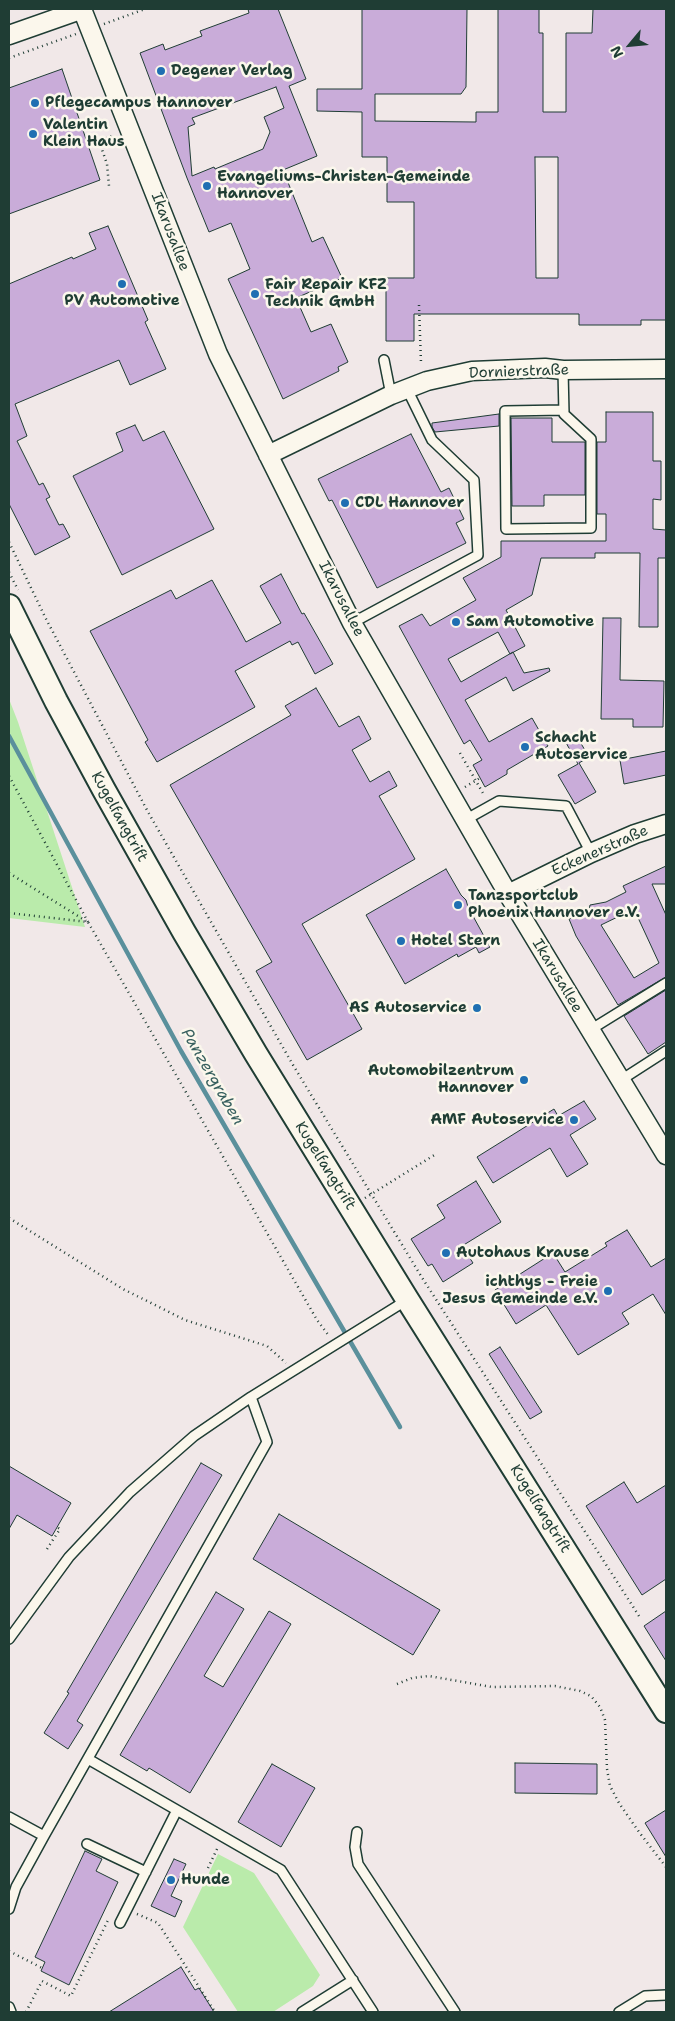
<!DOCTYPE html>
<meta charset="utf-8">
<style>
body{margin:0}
#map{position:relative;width:675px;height:2021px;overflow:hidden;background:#f1e8e8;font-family:"Shantell Sans",sans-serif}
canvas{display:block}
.frame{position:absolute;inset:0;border:10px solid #1f3d34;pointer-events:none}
.north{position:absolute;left:605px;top:20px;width:50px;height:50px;-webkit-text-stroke:4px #fbf7ec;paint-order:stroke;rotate:242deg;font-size:14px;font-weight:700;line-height:20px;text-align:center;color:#1f3d34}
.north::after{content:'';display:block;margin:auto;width:18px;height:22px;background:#1f3d34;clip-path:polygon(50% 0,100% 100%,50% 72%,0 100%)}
</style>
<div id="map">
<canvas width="675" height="2021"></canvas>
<div class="frame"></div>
<div class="north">N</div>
</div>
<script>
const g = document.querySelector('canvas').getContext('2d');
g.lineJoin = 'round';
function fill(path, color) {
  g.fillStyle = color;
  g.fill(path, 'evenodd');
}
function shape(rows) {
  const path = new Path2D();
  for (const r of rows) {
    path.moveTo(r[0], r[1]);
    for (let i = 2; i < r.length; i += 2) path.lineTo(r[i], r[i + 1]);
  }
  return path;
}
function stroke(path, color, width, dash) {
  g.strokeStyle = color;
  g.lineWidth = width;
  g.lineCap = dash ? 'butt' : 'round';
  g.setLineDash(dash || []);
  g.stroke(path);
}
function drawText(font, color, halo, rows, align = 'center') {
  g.font = font + ' "Shantell Sans",sans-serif';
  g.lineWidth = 5;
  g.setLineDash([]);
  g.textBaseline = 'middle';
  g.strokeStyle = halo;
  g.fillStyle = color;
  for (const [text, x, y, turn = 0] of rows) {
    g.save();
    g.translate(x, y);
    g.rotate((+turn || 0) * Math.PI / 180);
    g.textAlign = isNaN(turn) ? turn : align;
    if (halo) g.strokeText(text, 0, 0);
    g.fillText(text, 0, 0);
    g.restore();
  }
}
fill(shape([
 [9,699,18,722,85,927,9,918],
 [218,1854,254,1873,320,1975,313,1986,273,2012,238,2012,183,1927]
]), '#baebab');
stroke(shape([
 [9,736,181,1051,400,1427]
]), '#5a909c', 4.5);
const building = shape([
 [248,9,278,9,306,79,289,86,317,156,283,170,312,242,323,237,342,278,296,298,311,332,331,324,348,362,338,367,339,371,283,399,228,279,250,269,231,223,209,232,187,178,140,53,163,44,165,50,202,36,200,31,249,13,248,9],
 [276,87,284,108,264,117,270,132,263,149,215,169,214,167,192,176,188,127,195,124,192,118,276,87],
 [362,9,467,9,466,87,461,94,375,94,375,121,476,122,476,112,498,112,498,9,539,9,539,33,543,33,543,112,566,112,566,33,592,33,593,9,666,9,666,320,641,320,641,325,579,325,579,314,414,314,414,341,386,341,386,278,414,278,414,202,387,202,387,157,362,157,362,112,317,111,317,89,362,89,362,9],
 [535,157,558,157,558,278,536,278,535,157],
 [62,69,100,180,9,214,9,88,62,69],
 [108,226,148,320,145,322,166,369,130,385,119,360,15,404,27,436,17,441,39,485,43,483,50,497,46,499,59,525,63,524,70,537,35,555,9,504,9,284,72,257,73,259,96,249,89,233,108,226],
 [606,412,653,412,653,461,661,461,661,500,653,499,653,529,666,530,666,558,658,558,658,627,639,627,640,553,595,553,595,558,541,558,532,595,506,610,525,646,510,654,498,632,448,659,461,682,513,652,524,673,549,668,550,671,513,691,506,677,465,700,489,742,532,718,548,746,507,770,507,774,485,787,473,765,482,760,470,740,464,744,399,626,422,614,430,626,476,600,463,578,501,557,501,541,606,541,606,514,597,514,597,442,606,442,606,412],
 [499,414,499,426,435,432,432,427,432,423,499,414],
 [511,418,552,418,552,442,585,442,585,495,544,495,544,506,512,506,511,418],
 [135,425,143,441,164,431,214,529,122,575,73,476,123,451,116,433,135,425],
 [411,434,441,492,449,488,464,519,456,523,466,543,377,588,332,500,329,501,318,479,411,434],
 [281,574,302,614,304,613,333,664,315,674,298,642,292,645,290,641,235,671,255,707,157,762,145,742,148,740,90,631,171,590,176,599,212,580,246,642,281,623,260,586,281,574],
 [603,618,621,618,620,680,664,681,663,727,633,727,633,719,601,719,603,618],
 [316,688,339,727,359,716,371,739,352,750,370,782,389,771,397,786,379,796,415,859,302,924,362,1029,307,1060,256,971,272,962,170,785,291,715,285,706,316,688],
 [576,735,589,757,579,763,596,792,575,804,558,775,578,764,565,741,576,735],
 [666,751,666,775,624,784,620,760,666,751],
 [666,866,666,884,652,884,666,915,666,977,618,1005,576,936,569,919,589,910,590,905,606,902,626,892,623,886,666,866],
 [634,909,659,963,634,978,601,925,634,909],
 [446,869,461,895,466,900,468,907,490,947,479,953,476,947,458,957,457,954,405,984,366,915,446,869],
 [666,990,666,1042,648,1054,624,1016,666,990],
 [584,1101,596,1119,570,1135,588,1164,567,1177,550,1148,493,1183,477,1157,554,1109,558,1116,584,1101],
 [476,1181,501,1222,462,1246,473,1263,443,1282,432,1264,428,1266,411,1239,445,1218,437,1205,476,1181],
 [627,1230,651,1267,666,1258,666,1315,653,1294,622,1313,629,1324,578,1355,546,1305,516,1324,495,1290,553,1253,565,1272,607,1246,605,1243,627,1230],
 [500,1347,542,1412,530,1419,489,1354,500,1347],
 [201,1463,222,1475,77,1721,83,1725,68,1749,44,1733,69,1693,67,1692,201,1463],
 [9,1466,71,1503,52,1536,17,1515,9,1529,9,1466],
 [624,1482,637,1503,666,1485,666,1579,642,1595,586,1506,624,1482],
 [279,1514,440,1610,413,1655,253,1559,279,1514],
 [216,1592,244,1609,204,1676,223,1687,269,1611,291,1624,190,1793,149,1768,147,1771,120,1755,216,1592],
 [666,1611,666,1661,644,1626,666,1611],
 [515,1763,597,1764,597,1794,515,1793,515,1763],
 [272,1764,315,1788,281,1847,238,1822,272,1764],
 [666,1810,666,1857,645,1823,666,1810],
 [85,1851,102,1859,96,1871,118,1882,69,1985,41,1971,45,1962,35,1957,85,1851],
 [174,1859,186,1864,171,1896,182,1901,175,1917,151,1906,174,1859],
 [181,1967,195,1990,199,1988,214,2012,109,2012,181,1967]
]);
fill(building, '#c9acd9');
stroke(building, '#1f3d34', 1);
const service = shape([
 [384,360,391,395],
 [563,370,564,414,591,439,591,528,506,529,505,411,564,410],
 [352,623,478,555,474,480,432,440,407,389],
 [465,820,499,801,566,806,591,853],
 [590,1030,666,983],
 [621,1080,666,1051],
 [9,1639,69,1557,130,1492,194,1436,251,1397,407,1300],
 [88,1759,281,1870,373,2012],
 [9,1817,44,1836],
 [357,1832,355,1847,358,1864,455,2012],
 [87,1844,146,1872],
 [9,1909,16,1887,44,1836,267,1442,251,1397],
 [120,1923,177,1810],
 [9,2007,11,2012],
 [302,2012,353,1980],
 [619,2012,645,1996,666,1995]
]);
const minor = shape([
 [82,9,218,354,352,623,508,894,666,1155],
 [9,35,83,9],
 [268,455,391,395,427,381,472,371,545,368,563,370,666,369],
 [508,894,591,853,635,834,666,824]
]);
const tertiary = shape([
 [9,606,56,701,104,790,184,932,256,1054,407,1299,666,1711]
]);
stroke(service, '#1f3d34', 12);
stroke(minor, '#1f3d34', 21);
stroke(tertiary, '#1f3d34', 26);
stroke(shape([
 [104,24,145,9],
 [9,58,76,34],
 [99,141,107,164,109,186],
 [92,144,114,135],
 [419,305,421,363],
 [9,542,45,617,148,812,293,1065,421,1276,639,1616],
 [9,572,18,590],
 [460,753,484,795],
 [9,776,88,922],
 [465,787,480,778],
 [9,873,86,921],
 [9,913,88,922,317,1320,329,1336],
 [365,1198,436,1154],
 [9,1218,123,1289,185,1320,267,1346,286,1363],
 [47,1549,60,1529,57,1527],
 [397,1684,412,1678,429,1676,492,1687,555,1686,580,1691,591,1696,600,1707,605,1720,607,1769,610,1786,619,1803,639,1832,666,1867],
 [208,1868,218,1847],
 [137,1914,158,1923,215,2012],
 [9,1951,42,1968],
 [26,2012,42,1981,71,1996,108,1920]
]), '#1f3d34', 2.5, [1, 4]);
stroke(service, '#fbf7ec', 9);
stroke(minor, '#fbf7ec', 18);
stroke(tertiary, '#fbf7ec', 22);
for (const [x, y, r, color] of [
 [161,71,5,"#1f6fb2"],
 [35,103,5,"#1f6fb2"],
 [33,134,5,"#1f6fb2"],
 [207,186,5,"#1f6fb2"],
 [122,284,5,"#1f6fb2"],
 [255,294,5,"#1f6fb2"],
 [345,503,5,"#1f6fb2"],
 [456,622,5,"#1f6fb2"],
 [525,747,5,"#1f6fb2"],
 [458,905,5,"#1f6fb2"],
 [401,941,5,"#1f6fb2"],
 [477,1008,5,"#1f6fb2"],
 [524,1080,5,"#1f6fb2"],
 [574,1120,5,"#1f6fb2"],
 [446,1253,5,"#1f6fb2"],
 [608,1291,5,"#1f6fb2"],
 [171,1880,5,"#1f6fb2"]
]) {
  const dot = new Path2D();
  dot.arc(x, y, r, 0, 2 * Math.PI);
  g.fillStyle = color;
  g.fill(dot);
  stroke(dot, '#fbf7ec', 2);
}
drawText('bold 15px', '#1f3d34', '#fbf7ec', [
 ["Degener Verlag",171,71],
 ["Pflegecampus Hannover",45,103],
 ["Valentin",43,125],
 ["Klein Haus",43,142],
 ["Evangeliums-Christen-Gemeinde",217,177],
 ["Hannover",217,194],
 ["Fair Repair KFZ",265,285],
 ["Technik GmbH",265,302],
 ["PV Automotive",122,301,"center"],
 ["CDL Hannover",355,503],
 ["Sam Automotive",466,622],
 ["Schacht",535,738],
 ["Autoservice",535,755],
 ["Tanzsportclub",468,896],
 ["Phoenix Hannover e.V.",468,913],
 ["Hotel Stern",411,941],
 ["AS Autoservice",467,1008,"right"],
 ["Automobilzentrum",514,1071,"right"],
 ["Hannover",514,1088,"right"],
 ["AMF Autoservice",564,1120,"right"],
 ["Autohaus Krause",456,1253],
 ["ichthys - Freie",598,1282,"right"],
 ["Jesus Gemeinde e.V.",598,1299,"right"],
 ["Hunde",181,1880]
], 'left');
drawText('15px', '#1f3d34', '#fbf7ec', [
 ["Ikarusallee",170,232,69],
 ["Dornierstraße",519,372,-2],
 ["Ikarusallee",341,599,63],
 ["Kugelfangtrift",119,817,61],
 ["Eckenerstraße",600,851,-24],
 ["Ikarusallee",557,976,59],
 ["Kugelfangtrift",325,1166,58],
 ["Kugelfangtrift",540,1509,58]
]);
drawText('italic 16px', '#38605f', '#fbf7ec', [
 ["Panzergraben",212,1077,60]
]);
</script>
